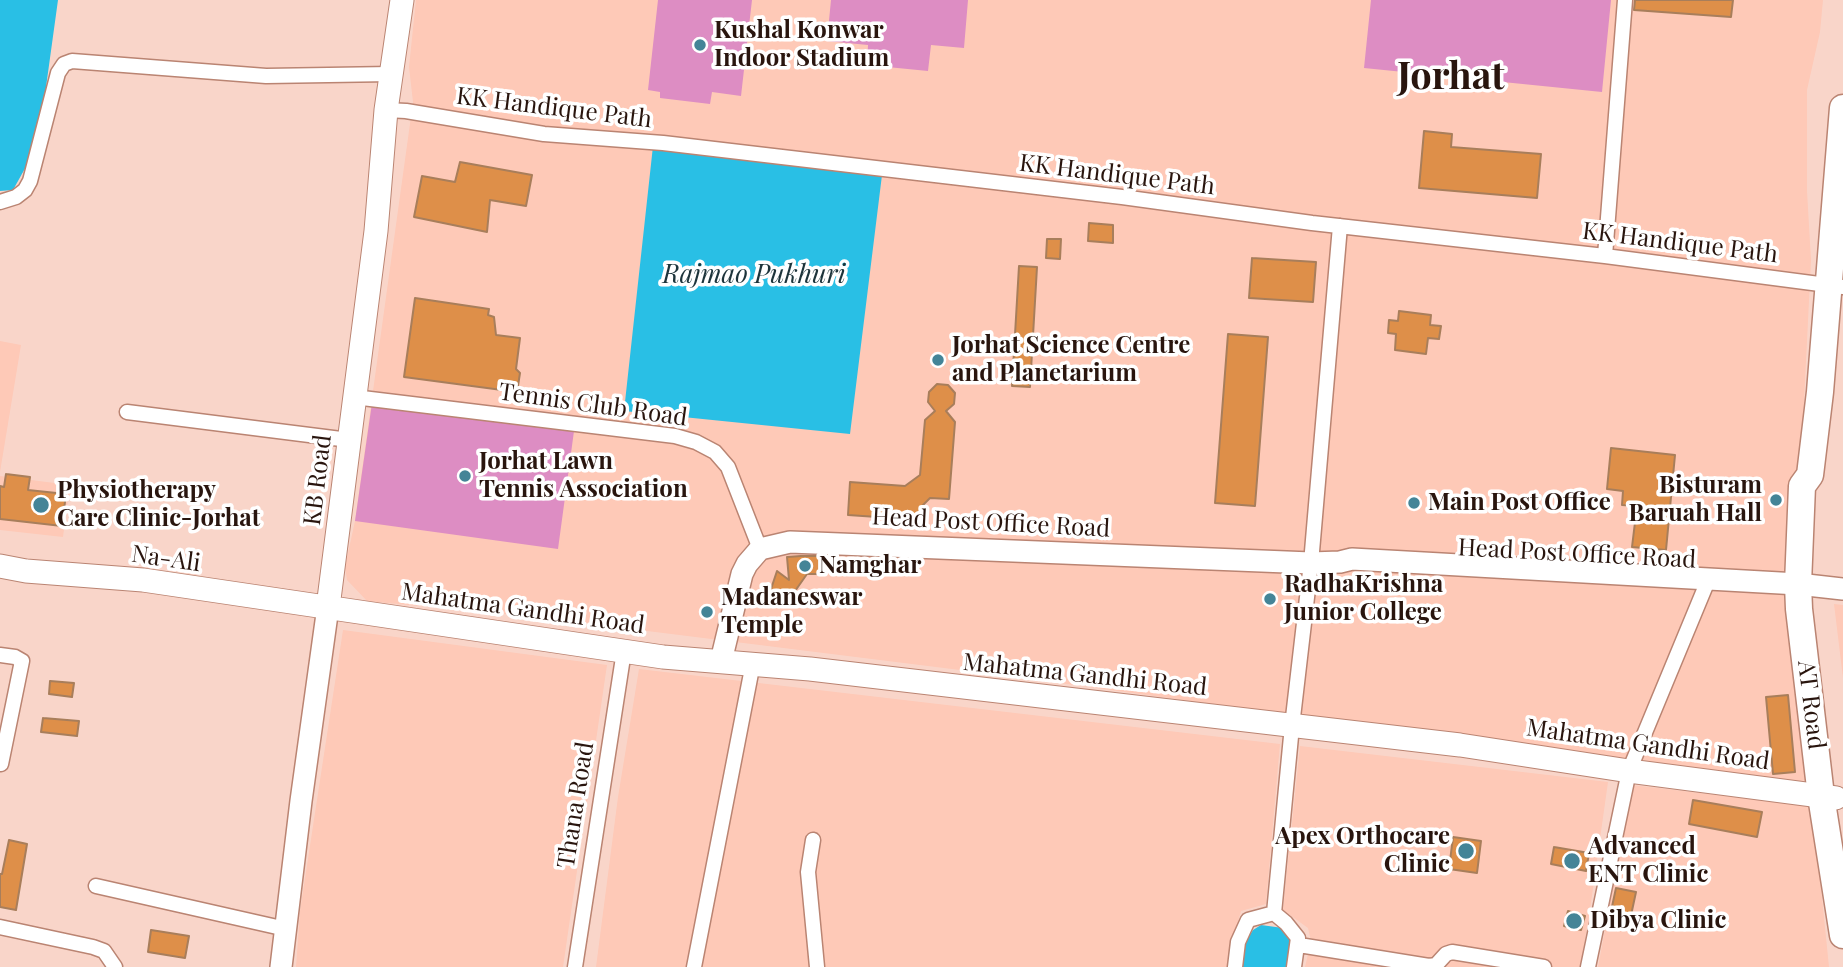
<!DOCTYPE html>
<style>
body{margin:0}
canvas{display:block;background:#f9d5c9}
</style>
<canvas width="1843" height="967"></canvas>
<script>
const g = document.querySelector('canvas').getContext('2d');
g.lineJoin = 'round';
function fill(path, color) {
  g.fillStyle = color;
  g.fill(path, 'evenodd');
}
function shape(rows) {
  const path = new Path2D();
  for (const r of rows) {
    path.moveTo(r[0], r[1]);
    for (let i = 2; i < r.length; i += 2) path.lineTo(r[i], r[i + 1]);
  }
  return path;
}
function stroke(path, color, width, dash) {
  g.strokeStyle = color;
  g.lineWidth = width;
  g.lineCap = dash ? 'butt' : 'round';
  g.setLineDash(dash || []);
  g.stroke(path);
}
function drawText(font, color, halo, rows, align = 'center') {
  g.font = font + ' "Playfair Display",serif';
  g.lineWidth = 7;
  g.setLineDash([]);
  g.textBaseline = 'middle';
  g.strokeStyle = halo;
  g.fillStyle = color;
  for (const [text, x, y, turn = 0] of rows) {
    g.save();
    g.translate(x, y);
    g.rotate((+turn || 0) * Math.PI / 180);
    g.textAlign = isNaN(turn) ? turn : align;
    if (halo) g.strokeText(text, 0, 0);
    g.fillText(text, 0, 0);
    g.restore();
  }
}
fill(shape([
 [416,0,1823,0,1820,32,1807,90,1807,191,1811,260,1794,605,1813,779,1788,783,1016,677,535,617,367,601,347,580,345,567,355,521,413,102,409,67],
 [0,341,21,345,0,472],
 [0,476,70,485,63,537,0,530],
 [1834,604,1843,605,1843,678],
 [343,630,607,665,563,967,296,967,300,911],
 [639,669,1280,744,1266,904,1241,911,1232,942,1229,967,596,967,618,797],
 [1300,746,1608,782,1589,917,1580,967,1305,967,1311,941,1308,928,1283,910],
 [1632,785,1809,806,1818,858,1829,967,1598,967]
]), '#fec9b7');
fill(shape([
 [658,0,752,0,741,96,712,92,710,104,660,98,660,92,648,90],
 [831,0,968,0,964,48,931,45,928,71,867,65,868,45,827,41],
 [1371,0,1611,0,1602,92,1364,68],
 [372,403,574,431,558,549,355,521]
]), '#dd8dc3');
fill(shape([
 [0,0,58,0,38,145,13,190,0,191],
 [653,146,882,175,850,434,624,411],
 [1261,925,1283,928,1292,935,1287,967,1241,967,1243,946,1253,930]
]), '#29bfe5');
const building = shape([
 [1635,0,1733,0,1731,17,1634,10,1635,0],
 [1424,131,1452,134,1451,147,1541,154,1537,198,1419,188,1424,131],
 [460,162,532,175,526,206,490,200,487,232,414,217,422,176,455,182,460,162],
 [1089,223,1113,225,1113,243,1088,241,1089,223],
 [1047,239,1061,239,1060,259,1046,258,1047,239],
 [1252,258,1316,262,1313,302,1249,298,1252,258],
 [1019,266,1037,267,1030,387,1012,386,1019,266],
 [415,298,489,309,488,315,494,317,496,335,520,338,516,369,520,373,517,392,404,377,415,298],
 [1399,311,1431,315,1430,325,1441,326,1439,339,1428,338,1426,354,1395,350,1396,334,1388,333,1389,320,1398,321,1399,311],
 [1228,334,1268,337,1255,506,1215,503,1228,334],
 [937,384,948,385,955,393,954,404,946,411,955,422,949,499,930,498,922,506,921,520,848,515,850,482,905,486,920,475,925,420,935,411,928,402,929,392,937,384],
 [1611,448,1675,455,1666,550,1632,547,1637,506,1622,505,1623,491,1607,489,1611,448],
 [6,474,30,477,28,490,66,494,62,526,0,519,0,486,4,487,6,474],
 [801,556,821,556,823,574,807,574,786,604,756,595,771,589,777,571,789,580,787,557,801,556],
 [50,681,74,683,72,697,49,694,50,681],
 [1788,695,1795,772,1773,774,1766,697,1788,695],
 [43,718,79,721,77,736,41,732,43,718],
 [1693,800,1762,812,1757,837,1689,824,1693,800],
 [1453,837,1481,841,1477,873,1449,869,1453,837],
 [9,840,27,844,16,910,0,907,0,874,2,874,9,840],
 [1554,847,1589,853,1586,871,1551,864,1554,847],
 [1616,888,1636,892,1630,920,1610,916,1616,888],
 [1568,911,1585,916,1581,930,1564,926,1568,911],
 [151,930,189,936,185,958,148,952,151,930]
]);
fill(building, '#de8f49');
stroke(building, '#a87e5b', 2);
const street = shape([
 [386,110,406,111,544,134,663,143,1122,197,1312,223,1605,256,1843,287],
 [0,202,16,197,25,190,30,181,58,73,64,64,72,61,266,76,391,74],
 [1605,256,1625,0],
 [354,397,675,436,696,442,715,452,728,467,760,549],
 [127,412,349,440],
 [0,655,15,657,22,661,1,764],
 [813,840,808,872,817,967],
 [96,886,286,929],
 [1274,913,1286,923,1298,938,1294,967],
 [0,927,93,947,104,951,115,967],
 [1299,945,1429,966,1436,965,1446,954,1452,952,1544,967],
 [575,967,624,651],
 [694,967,753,663],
 [1235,967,1238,942,1248,920,1274,913,1292,726,1311,563,1340,226],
 [1588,967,1629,771,1709,578]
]);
const secondary = shape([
 [721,661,742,574,747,564,760,549,790,542,1311,563,1340,562,1352,559,1798,584,1843,589],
 [281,967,301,801,328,607]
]);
const primary = shape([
 [0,566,26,571,143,580,663,657,810,669,1460,745,1629,771,1836,798],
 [328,607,376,231,386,110,402,0]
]);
const highway = shape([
 [1843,108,1820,392,1810,475,1802,486,1798,584,1799,609,1821,796,1843,935]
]);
stroke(street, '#ba8472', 17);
stroke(secondary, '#ba8472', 24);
stroke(primary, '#ba8472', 25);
stroke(highway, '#ba8472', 29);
stroke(street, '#fff', 14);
stroke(secondary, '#fff', 21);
stroke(primary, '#fff', 23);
stroke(highway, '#fff', 26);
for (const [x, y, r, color] of [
 [700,45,7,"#448497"],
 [938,360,7,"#448497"],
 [465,476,7,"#448497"],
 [1776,500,7,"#448497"],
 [1414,503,7,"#448497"],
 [41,505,9,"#448497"],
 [805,566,7,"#448497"],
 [1270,599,7,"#448497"],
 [707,612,7,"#448497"],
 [1466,851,9,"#448497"],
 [1572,861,9,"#448497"],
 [1574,921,9,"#448497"]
]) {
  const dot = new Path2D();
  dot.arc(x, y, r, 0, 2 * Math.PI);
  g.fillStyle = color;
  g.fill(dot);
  stroke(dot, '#fff', 2.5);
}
drawText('bold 24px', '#29150e', '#fff', [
 ["Kushal Konwar",714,31],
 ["Indoor Stadium",714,59],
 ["Jorhat Science Centre",952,346],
 ["and Planetarium",952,374],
 ["Jorhat Lawn",479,462],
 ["Tennis Association",479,490],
 ["Bisturam",1762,486,"right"],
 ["Baruah Hall",1762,514,"right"],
 ["Physiotherapy",57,491],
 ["Care Clinic-Jorhat",57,519],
 ["Main Post Office",1428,503],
 ["Namghar",819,566],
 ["RadhaKrishna",1284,585],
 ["Junior College",1284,613],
 ["Madaneswar",721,598],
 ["Temple",721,626],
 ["Apex Orthocare",1450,837,"right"],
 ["Clinic",1450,865,"right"],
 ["Advanced",1588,847],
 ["ENT Clinic",1588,875],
 ["Dibya Clinic",1590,921]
], 'left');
drawText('24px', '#29150e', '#fff', [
 ["KK Handique Path",554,108,7],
 ["KK Handique Path",1117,175,7],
 ["KK Handique Path",1680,243,7],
 ["Tennis Club Road",593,405,8],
 ["KB Road",318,480,-83],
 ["Head Post Office Road",991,523,3],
 ["Head Post Office Road",1577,554,3],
 ["Na-Ali",166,559,8],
 ["Mahatma Gandhi Road",523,609,8],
 ["Mahatma Gandhi Road",1085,675,6],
 ["AT Road",1811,705,83],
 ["Mahatma Gandhi Road",1648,745,8],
 ["Thana Road",576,805,-81]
]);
drawText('italic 26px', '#1d343b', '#fff', [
 ["Rajmao Pukhuri",754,275]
]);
drawText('bold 38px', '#29150e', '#fff', [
 ["Jorhat",1451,77]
]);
</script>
